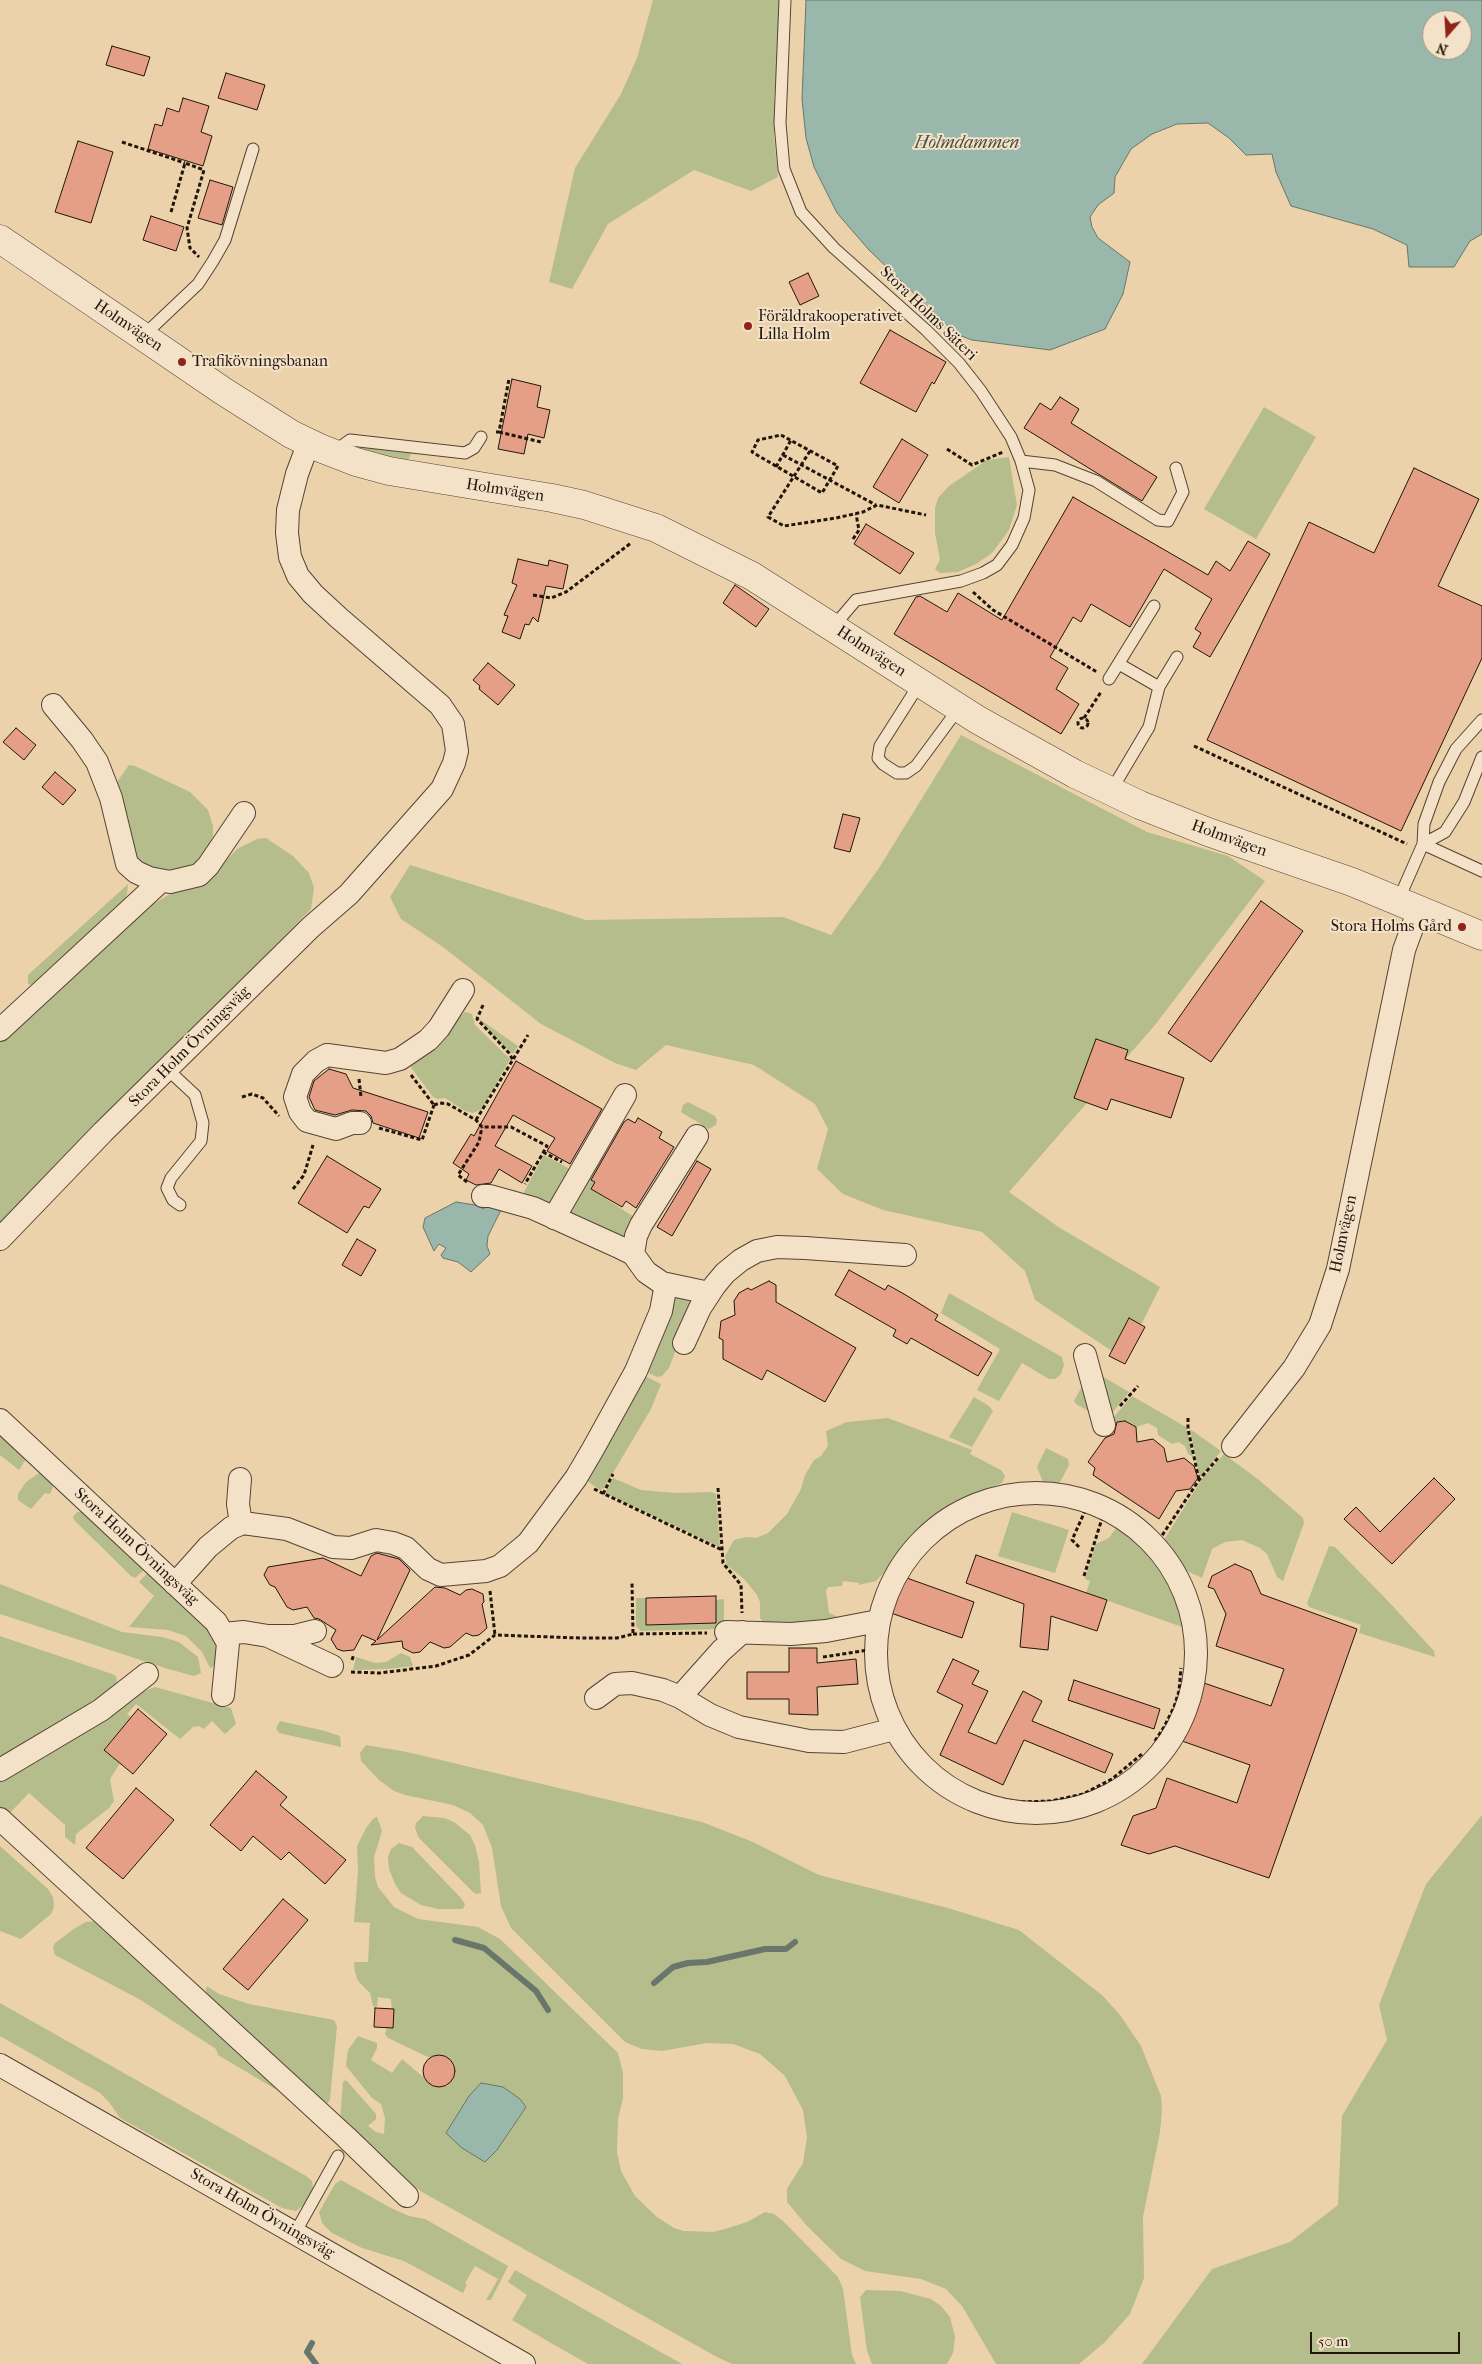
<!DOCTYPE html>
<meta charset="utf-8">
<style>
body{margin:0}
#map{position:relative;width:1482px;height:2364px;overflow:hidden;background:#ecd2aa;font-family:"IM FELL French Canon",serif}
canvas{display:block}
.north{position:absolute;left:1422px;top:10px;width:50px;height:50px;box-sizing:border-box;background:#f3e2c8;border:1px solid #9f907d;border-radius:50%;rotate:199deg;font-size:14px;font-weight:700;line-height:20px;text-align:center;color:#21150c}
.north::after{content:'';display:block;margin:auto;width:18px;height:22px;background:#8f2418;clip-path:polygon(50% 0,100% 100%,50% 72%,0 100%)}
.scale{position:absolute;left:1310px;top:2332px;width:150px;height:22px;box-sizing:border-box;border:2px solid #21150c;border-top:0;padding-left:6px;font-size:15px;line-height:18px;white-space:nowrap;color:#21150c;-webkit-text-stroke:4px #f3e2c8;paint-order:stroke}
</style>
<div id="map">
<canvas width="1482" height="2364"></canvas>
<div class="north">N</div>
<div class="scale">50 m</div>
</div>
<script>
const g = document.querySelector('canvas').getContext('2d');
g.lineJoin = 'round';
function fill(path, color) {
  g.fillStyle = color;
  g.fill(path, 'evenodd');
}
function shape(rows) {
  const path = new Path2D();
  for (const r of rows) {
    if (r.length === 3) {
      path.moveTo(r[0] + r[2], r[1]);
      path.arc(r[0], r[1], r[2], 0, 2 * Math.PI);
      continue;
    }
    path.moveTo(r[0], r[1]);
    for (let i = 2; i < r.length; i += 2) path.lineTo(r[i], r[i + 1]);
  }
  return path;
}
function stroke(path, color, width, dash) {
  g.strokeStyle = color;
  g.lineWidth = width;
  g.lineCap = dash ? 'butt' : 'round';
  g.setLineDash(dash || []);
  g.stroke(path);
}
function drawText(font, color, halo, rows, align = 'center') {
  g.font = font + ' "IM FELL French Canon",serif';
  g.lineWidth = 4;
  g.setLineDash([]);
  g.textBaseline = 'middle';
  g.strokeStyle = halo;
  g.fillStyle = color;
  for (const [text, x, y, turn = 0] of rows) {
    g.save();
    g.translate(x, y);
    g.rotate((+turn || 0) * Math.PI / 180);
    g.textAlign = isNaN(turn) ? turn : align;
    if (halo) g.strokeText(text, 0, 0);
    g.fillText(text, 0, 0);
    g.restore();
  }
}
fill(shape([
 [653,0,780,0,780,42,774,98,774,136,778,177,751,191,694,170,608,224,572,289,549,282,575,168,621,94,637,58],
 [1264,407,1316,437,1256,539,1204,509],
 [361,447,412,452,407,462,361,450],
 [1009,457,1017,505,1009,530,992,553,976,564,958,572,940,573,935,569,940,560,935,533,935,508,938,498,949,486,987,460],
 [961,735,1147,832,1228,856,1265,881,1155,1025,1009,1192,1060,1228,1160,1287,1124,1359,1035,1300,1025,1271,982,1232,883,1210,843,1194,817,1169,828,1129,815,1104,754,1065,666,1045,636,1070,615,1063,541,1024,443,947,401,919,390,897,410,865,586,920,783,917,831,935,879,868],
 [129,765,135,766,190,792,208,810,213,826,213,836,206,852,191,868,174,874,148,868,136,857,117,782],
 [266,838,293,856,309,873,314,888,311,909,0,1227,0,1039,151,905,172,893,195,888,204,883,237,849,257,839],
 [128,884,127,894,123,905,34,986,28,984,28,975],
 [465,1012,472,1014,475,1025,510,1059,482,1109,473,1113,465,1111,445,1098,438,1099,433,1097,410,1066],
 [478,1018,518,1046,513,1054,490,1033],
 [688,1102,715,1116,717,1120,716,1125,709,1129,681,1112,683,1105],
 [597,1153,605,1157,591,1180,595,1182,591,1189,634,1217,629,1243,571,1218,567,1206],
 [544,1155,572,1170,549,1205,525,1195,524,1192],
 [674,1292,695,1299,669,1368,662,1376,658,1377,643,1371],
 [949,1293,1062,1357,1064,1365,1061,1374,1055,1379,1049,1379,1022,1363,999,1401,977,1390,1000,1349,941,1313],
 [643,1375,661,1384,651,1409,604,1488,600,1490,583,1478],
 [1100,1375,1129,1392,1107,1419],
 [1086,1379,1092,1413,1076,1404,1074,1401],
 [1132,1396,1186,1427,1193,1457,1188,1454,1185,1446,1179,1442,1172,1444,1158,1435,1157,1428,1148,1423,1136,1427,1125,1421,1114,1422,1113,1418],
 [974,1397,989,1406,993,1411,972,1447,949,1437],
 [888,1418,972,1450,970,1454,1001,1470,1005,1476,1002,1483,966,1497,938,1513,910,1536,888,1568,876,1581,859,1585,859,1583,843,1581,842,1586,828,1587,826,1591,829,1613,842,1619,815,1626,764,1623,760,1618,760,1602,757,1595,745,1580,727,1565,725,1556,734,1540,746,1537,756,1538,768,1533,787,1514,801,1489,805,1475,814,1460,821,1456,828,1446,826,1431,847,1422],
 [1190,1429,1221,1451,1200,1478],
 [0,1433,26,1459,19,1470,0,1455],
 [1046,1448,1068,1459,1069,1465,1059,1484,1056,1485,1043,1482,1037,1467],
 [1224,1454,1259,1480,1303,1518,1304,1523,1283,1581,1277,1577,1267,1554,1260,1548,1242,1540,1225,1542,1212,1549,1202,1578,1178,1567,1162,1543,1202,1479],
 [39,1473,52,1482,53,1487,50,1494,45,1493,31,1509,18,1500,18,1494,26,1482],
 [613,1478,641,1490,676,1493,712,1492,716,1494,720,1547,605,1493],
 [77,1512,85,1512,145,1569,142,1572,135,1578,131,1576,74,1520,73,1517],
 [1012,1512,1069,1530,1055,1573,998,1556],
 [1116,1528,1142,1548,1162,1573,1175,1599,1182,1627,1086,1593,1090,1581,1085,1579,1096,1544,1109,1538],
 [1329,1546,1335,1547,1388,1601,1434,1651,1435,1657,1359,1633,1361,1625,1309,1607,1307,1603],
 [148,1572,208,1629,217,1648,216,1664,212,1667,210,1668,202,1652,186,1636,168,1630,129,1627,154,1596,139,1582],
 [0,1584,122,1632,162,1637,179,1642,198,1657,201,1673,194,1676,168,1669,0,1614],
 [636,1598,646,1598,647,1625,716,1623,716,1600,724,1599,724,1622,718,1629,641,1631,636,1626],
 [0,1636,112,1674,116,1676,117,1684,114,1689,0,1761],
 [401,1653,410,1657,413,1666,388,1669,353,1670,356,1657,375,1663,386,1662],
 [155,1687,231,1708,236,1724,225,1734,212,1721,204,1729,199,1726,193,1727,180,1739,136,1704,127,1714,131,1717,104,1749,120,1763,110,1779,114,1801,109,1808,76,1834,75,1845,65,1837,65,1825,29,1793,8,1815,0,1808,0,1780,142,1692],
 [280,1721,325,1731,340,1736,341,1747,279,1733,276,1728],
 [366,1745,407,1752,702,1822,753,1842,819,1875,948,1908,1019,1930,1103,1996,1120,2015,1141,2046,1161,2096,1162,2110,1160,2132,1143,2217,1144,2278,1130,2314,1105,2342,1079,2364,996,2364,962,2306,946,2289,921,2279,865,2271,841,2259,807,2226,787,2202,787,2189,803,2163,807,2137,803,2110,785,2076,760,2054,733,2044,707,2043,662,2051,642,2049,625,2042,511,1928,501,1906,492,1848,483,1825,470,1813,453,1805,405,1795,394,1791,379,1780,361,1761,360,1753],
 [1482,1815,1482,2364,1142,2364,1212,2269,1290,2242,1338,2205,1342,2116,1387,2040,1379,2005,1426,1884],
 [423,1816,444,1818,454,1822,470,1835,475,1845,479,1862,481,1893,476,1894,472,1891,419,1838,415,1828,416,1823],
 [377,1817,382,1831,374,1857,375,1877,378,1887,394,1907,418,1919,478,1927,500,1939,618,2053,623,2073,623,2098,618,2119,617,2152,621,2171,635,2196,657,2217,674,2228,684,2231,713,2232,725,2229,747,2222,765,2212,774,2214,783,2221,838,2277,843,2289,852,2355,856,2364,732,2364,717,2357,422,2192,401,2176,340,2120,343,2082,346,2080,376,2114,376,2119,368,2126,376,2132,384,2134,385,2118,381,2104,372,2098,346,2066,348,2050,358,2036,377,2043,377,2048,371,2060,392,2073,402,2059,435,2087,447,2086,455,2075,455,2065,445,2056,430,2058,388,2038,385,2034,387,2028,393,2027,391,1999,378,1997,377,2007,373,2006,370,1993,358,1981,355,1972,354,1962,368,1962,370,1923,354,1922,358,1871,357,1846,366,1828,374,1818],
 [503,2087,520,2099,526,2107,497,2150,485,2162,462,2148],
 [399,1843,412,1847,460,1897,465,1904,463,1909,438,1909,421,1905,401,1893,395,1884,389,1869,388,1857,391,1849],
 [0,1846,48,1889,53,1897,54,1907,51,1914,21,1939,0,1931],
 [96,1921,307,2108,218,2055,216,2049,139,1999,55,1955,53,1948,55,1943,75,1928,86,1922],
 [207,1986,219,1994,249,2004,334,2020,337,2026,330,2100,326,2105,205,1993],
 [0,2003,306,2176,312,2181,313,2188,304,2205,296,2211,282,2208,120,2118,109,2102,100,2093,0,2036],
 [341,2180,391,2208,409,2216,425,2219,508,2266,491,2300,486,2300,498,2279,475,2266,465,2283,467,2285,463,2293,404,2261,362,2248,332,2233,322,2223,319,2212,335,2184],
 [515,2270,605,2321,682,2364,588,2364,551,2343,512,2320,527,2295,508,2282],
 [866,2290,900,2291,931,2299,941,2306,950,2317,955,2337,953,2353,947,2364,872,2364,867,2351,860,2297]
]), '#b4bd8b');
const water = shape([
 [806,0,1482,0,1482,234,1470,241,1454,267,1409,267,1407,245,1373,229,1291,206,1276,172,1272,154,1246,155,1229,138,1208,123,1177,124,1152,134,1131,149,1115,177,1114,193,1098,205,1090,217,1092,227,1098,238,1130,262,1123,294,1105,329,1050,350,972,340,956,334,869,250,837,213,814,167,806,138,802,99,806,0],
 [1432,20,1462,20,1462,50,1432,50,1432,20],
 [456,1202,475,1205,484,1209,487,1205,501,1210,488,1236,487,1246,490,1254,471,1272,458,1262,443,1258,441,1255,446,1248,439,1244,434,1251,423,1227,425,1218,456,1202],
 [481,2083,503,2087,520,2099,526,2107,497,2150,485,2162,462,2148,446,2133,469,2096,481,2083]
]);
fill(water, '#99b7ab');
stroke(water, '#69766b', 1);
stroke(shape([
 [455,1940,484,1948,536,1991,548,2010],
 [654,1983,673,1967,688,1963,707,1962,765,1949,786,1949,795,1942],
 [312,2343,307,2352,316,2364]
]), '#69766b', 6);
const building = shape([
 [112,46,150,57,144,76,106,65,112,46],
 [226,73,265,85,257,110,218,98,226,73],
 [183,98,209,106,201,132,212,136,203,166,148,149,155,124,162,126,167,108,179,112,183,98],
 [78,141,113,152,91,223,55,212,78,141],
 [210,180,233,187,222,225,198,218,210,180],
 [151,216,184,227,176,251,143,240,151,216],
 [808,273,819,296,800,305,789,282,808,273],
 [890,330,946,362,934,384,932,382,916,412,860,383,890,330],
 [512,379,541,386,537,407,550,410,544,438,528,434,524,454,498,449,512,379],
 [1060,397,1079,409,1071,423,1157,477,1142,501,1024,428,1040,403,1051,410,1060,397],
 [902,439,928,455,899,503,873,487,902,439],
 [1414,468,1479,499,1438,586,1482,606,1482,658,1401,831,1207,740,1309,522,1374,553,1414,468],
 [1073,497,1208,575,1216,561,1230,571,1248,541,1270,554,1210,657,1193,647,1201,633,1195,629,1212,599,1164,569,1130,627,1091,604,1081,622,1073,617,1050,657,1068,668,1056,689,1079,704,1061,734,894,634,916,597,920,596,947,612,958,593,1002,620,1073,497],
 [866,524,914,553,900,574,854,544,866,524],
 [518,559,548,566,549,560,568,565,563,589,546,586,538,622,533,617,529,625,525,624,520,639,502,632,508,616,504,615,517,585,512,583,518,559],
 [735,585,769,609,756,627,723,603,735,585],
 [488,663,515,685,498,705,479,689,480,686,473,680,488,663],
 [16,728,36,745,24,760,3,742,16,728],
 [55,772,76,790,63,805,42,787,55,772],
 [843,814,860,818,850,852,834,848,843,814],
 [1261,901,1303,931,1211,1062,1168,1033,1261,901],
 [1096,1039,1128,1050,1125,1059,1184,1078,1171,1118,1111,1099,1107,1110,1074,1098,1096,1039],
 [516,1061,602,1109,570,1164,547,1151,555,1138,513,1115,495,1146,532,1166,522,1183,499,1169,491,1183,476,1185,466,1180,469,1174,453,1163,471,1134,474,1136,516,1061],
 [329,1069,346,1074,353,1088,428,1112,419,1138,373,1123,371,1116,366,1111,352,1110,335,1115,315,1110,309,1097,314,1081,329,1069],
 [638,1118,662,1132,659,1138,674,1147,636,1208,626,1201,622,1207,591,1189,595,1182,591,1180,624,1122,628,1119,635,1123,638,1118],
 [327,1156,381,1189,369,1208,364,1206,347,1233,298,1203,327,1156],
 [697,1161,711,1169,672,1236,657,1227,697,1161],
 [357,1239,376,1250,361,1276,342,1265,357,1239],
 [849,1270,885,1290,888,1285,904,1294,938,1315,935,1320,992,1353,978,1376,911,1338,907,1344,893,1336,896,1330,835,1295,849,1270],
 [769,1281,776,1285,776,1302,856,1348,825,1402,767,1370,762,1380,723,1359,723,1340,719,1338,721,1321,735,1315,734,1301,739,1293,748,1288,751,1290,769,1281],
 [1129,1318,1145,1327,1125,1364,1109,1356,1129,1318],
 [1125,1421,1136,1427,1137,1442,1153,1439,1164,1448,1167,1462,1184,1458,1194,1466,1198,1478,1190,1489,1176,1491,1159,1519,1093,1475,1095,1468,1088,1462,1105,1438,1114,1434,1117,1422,1125,1421],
 [1434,1478,1455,1499,1392,1564,1344,1519,1356,1507,1380,1532,1434,1478],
 [377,1553,399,1559,410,1570,377,1640,435,1587,445,1588,460,1595,466,1590,472,1589,483,1594,484,1602,482,1604,487,1628,479,1635,473,1636,466,1633,450,1647,444,1648,430,1642,420,1652,413,1653,403,1648,402,1641,371,1645,376,1641,362,1635,354,1650,343,1651,337,1649,331,1639,336,1630,319,1619,314,1618,307,1607,293,1610,287,1607,275,1587,270,1585,264,1575,268,1567,323,1558,361,1576,371,1556,377,1553],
 [976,1555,1107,1600,1097,1631,1051,1616,1048,1650,1020,1647,1024,1604,966,1583,976,1555],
 [1235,1564,1251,1571,1261,1594,1357,1629,1269,1878,1175,1846,1149,1854,1121,1845,1133,1816,1156,1808,1167,1778,1237,1803,1250,1765,1182,1741,1201,1682,1271,1706,1284,1669,1216,1646,1226,1614,1214,1589,1208,1587,1212,1576,1235,1564],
 [904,1577,974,1602,962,1638,891,1613,904,1577],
 [716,1596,716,1623,646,1625,646,1598,716,1596],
 [789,1648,817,1648,817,1663,856,1659,858,1684,817,1687,818,1715,789,1714,789,1699,747,1699,747,1672,789,1672,789,1648],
 [953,1659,979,1671,972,1684,988,1691,968,1732,996,1744,1023,1691,1042,1701,1032,1721,1113,1754,1105,1773,1024,1740,1003,1785,940,1755,963,1705,937,1692,953,1659],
 [1074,1680,1160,1709,1154,1729,1068,1700,1074,1680],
 [138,1709,167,1734,133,1774,104,1750,138,1709],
 [256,1771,287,1797,280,1805,346,1860,325,1884,289,1852,281,1860,253,1836,241,1851,210,1825,256,1771],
 [136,1788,174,1820,123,1879,86,1848,136,1788],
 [283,1899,308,1920,248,1990,223,1969,283,1899],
 [375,2008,394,2009,393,2028,374,2027,375,2008],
 [439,2071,16]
]);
fill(building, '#e59f87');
stroke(building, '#21150c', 1);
const service = shape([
 [785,0,780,123,784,169,801,212,834,248,926,330,959,363,981,391,1011,437,1021,461,1029,490,1024,518,1012,545,997,565,983,573,961,581,856,600,833,627],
 [143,336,198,284,213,261,225,240,253,149],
 [338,456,343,445,350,440,465,453,474,448,481,437],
 [1021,461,1055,465,1096,481,1158,520,1168,521,1183,492,1176,468],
 [1119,664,1159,687],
 [1109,679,1154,606],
 [920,683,880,746,878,758,883,764,897,773,906,773,916,766,959,708],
 [1111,791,1149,727,1159,687,1177,657],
 [1423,844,1424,824,1439,782,1456,749,1482,720],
 [1423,844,1445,832,1464,802,1482,757],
 [1398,901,1423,844,1482,871],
 [167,1069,195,1095,203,1123,201,1141,171,1178,167,1188,173,1200,180,1205],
 [295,2233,338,2156]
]);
const minor = shape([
 [53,705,82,740,97,762,111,798,127,864,136,872,149,878,170,882,199,875,208,866,244,813],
 [0,1030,161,881],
 [360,1123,352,1123,336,1129,307,1121,300,1112,295,1097,303,1074,316,1061,327,1055,386,1063,400,1059,428,1040,439,1028,463,990],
 [483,1196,490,1196,533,1208,619,1247,633,1254,646,1272,662,1283,709,1293],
 [554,1218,625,1095],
 [0,1239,103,1132,311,927,349,894,442,789,454,763,457,751,453,724,440,705,339,618,313,594,298,576,290,557,287,533,288,510,297,474,309,442],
 [633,1254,636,1236,641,1225,697,1136],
 [684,1343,700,1308,715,1285,725,1273,741,1260,757,1251,777,1247,805,1248,905,1255],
 [1085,1355,1104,1425],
 [0,1420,216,1622,228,1643,223,1695],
 [1233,1446,1294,1368,1320,1325,1338,1269,1404,950,1419,909],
 [240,1479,238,1504,241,1524],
 [1036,1653,160],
 [175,1584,208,1547,231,1528,243,1523,287,1529,333,1547,351,1548,376,1540,393,1543,406,1548,428,1569,441,1575,486,1571,500,1566,528,1543,576,1478,593,1449,636,1371,661,1311,666,1284],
 [726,1632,791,1634,826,1631,878,1621],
 [223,1634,244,1632,268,1636,332,1666],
 [271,1636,295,1636,315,1631],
 [680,1697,721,1651,742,1632],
 [596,1698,615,1684,632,1683,663,1690,680,1697,710,1715,739,1727,809,1741,844,1742,894,1729],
 [0,1770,101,1710,147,1674],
 [0,1819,346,2137,407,2196],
 [0,2065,524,2364]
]);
const tertiary = shape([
 [0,239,223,391,291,434,320,448,356,462,389,471,552,498,584,505,656,528,752,576,978,720,1075,774,1140,805,1208,832,1352,882,1482,936]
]);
stroke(service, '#544434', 13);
stroke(minor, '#544434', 24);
stroke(tertiary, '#544434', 29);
stroke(shape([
 [122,142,185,163],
 [171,212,185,163,204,170,187,228,190,248,199,257],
 [496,432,499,432,509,379],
 [499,432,541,442],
 [781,435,838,466,822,493,752,452,758,440,781,435],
 [947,449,972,465,1003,452],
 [810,451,768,517,784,526,836,518,863,512,877,505,926,515],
 [783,455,876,505],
 [776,467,791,440],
 [853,539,859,530,856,514],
 [973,592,993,610,1097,672],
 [533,595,551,598,566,592,631,543],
 [1083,723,5],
 [1084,718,1101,692],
 [1194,746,1407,844],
 [483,1005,477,1019,509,1053,513,1060],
 [411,1075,434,1105],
 [359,1079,361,1097],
 [242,1097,252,1094,263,1098,279,1116],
 [434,1105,440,1103,448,1104,476,1120,482,1127,511,1127,547,1146,525,1184],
 [476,1120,528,1035],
 [379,1128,422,1140,434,1105],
 [543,1152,562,1162],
 [467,1182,458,1175,479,1142,482,1127],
 [293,1189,304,1175,313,1145],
 [1120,1406,1138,1386],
 [1188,1418,1188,1429,1199,1480],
 [718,1488,723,1563,741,1585,742,1613],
 [594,1489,722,1550],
 [603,1494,613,1474],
 [1155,1546,1199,1480,1218,1458],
 [1079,1547,1072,1540,1089,1502],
 [1084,1576,1105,1509],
 [490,1591,495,1635],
 [633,1634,707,1633],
 [884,1639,884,1672,894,1709],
 [823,1657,875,1649],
 [352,1660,354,1654],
 [351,1672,380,1673,436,1666,469,1655,495,1635,580,1638,617,1638,633,1634,632,1583],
 [911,1741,936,1767,963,1786,993,1798,1019,1802,1051,1801,1083,1794,1112,1779,1142,1754],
 [1155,1741,1164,1727,1174,1707,1179,1691,1181,1668]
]), '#21150c', 3, [4, 2.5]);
stroke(service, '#f3e2c8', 11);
stroke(minor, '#f3e2c8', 22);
stroke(tertiary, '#f3e2c8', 28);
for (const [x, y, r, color] of [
 [748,326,5,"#8f2418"],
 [182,362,5,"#8f2418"],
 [1462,927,5,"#8f2418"]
]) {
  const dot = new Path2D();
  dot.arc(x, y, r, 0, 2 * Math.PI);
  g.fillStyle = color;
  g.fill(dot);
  stroke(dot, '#f3e2c8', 2);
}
drawText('16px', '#21150c', '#f3e2c8', [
 ["Stora Holms Säteri",928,314,44],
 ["Holmvägen",128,326,34],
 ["Holmvägen",505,491,9],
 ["Holmvägen",871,652,33],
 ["Holmvägen",1229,839,20],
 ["Stora Holm Övningsväg",190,1047,-45],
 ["Holmvägen",1344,1234,-78],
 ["Stora Holm Övningsväg",136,1547,43],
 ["Stora Holm Övningsväg",262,2214,30]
]);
drawText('16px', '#21150c', '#f3e2c8', [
 ["Föräldrakooperativet",758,317],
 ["Lilla Holm",758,335],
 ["Trafikövningsbanan",192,362],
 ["Stora Holms Gård",1452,927,"right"]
], 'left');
drawText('italic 18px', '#4b4e44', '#f3e2c8', [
 ["Holmdammen",967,144]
]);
</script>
